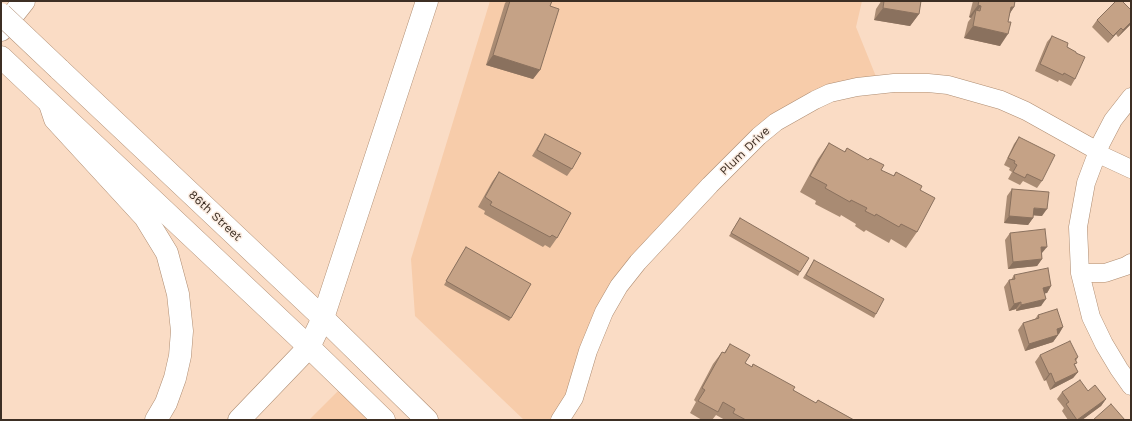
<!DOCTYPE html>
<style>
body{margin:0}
#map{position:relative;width:1132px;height:421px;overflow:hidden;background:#fadcc5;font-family:"Work Sans",sans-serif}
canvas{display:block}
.frame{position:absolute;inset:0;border:2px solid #3d2f24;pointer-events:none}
</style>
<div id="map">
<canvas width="1132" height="421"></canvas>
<div class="frame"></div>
</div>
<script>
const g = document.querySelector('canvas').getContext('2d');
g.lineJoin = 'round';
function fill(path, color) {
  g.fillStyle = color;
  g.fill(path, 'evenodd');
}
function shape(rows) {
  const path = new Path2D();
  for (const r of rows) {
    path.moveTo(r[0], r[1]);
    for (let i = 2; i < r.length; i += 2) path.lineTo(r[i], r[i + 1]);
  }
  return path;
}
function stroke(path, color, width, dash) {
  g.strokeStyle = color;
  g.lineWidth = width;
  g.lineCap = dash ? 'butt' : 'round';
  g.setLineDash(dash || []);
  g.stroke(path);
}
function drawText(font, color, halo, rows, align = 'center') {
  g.font = font + ' "Work Sans",sans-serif';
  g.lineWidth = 3;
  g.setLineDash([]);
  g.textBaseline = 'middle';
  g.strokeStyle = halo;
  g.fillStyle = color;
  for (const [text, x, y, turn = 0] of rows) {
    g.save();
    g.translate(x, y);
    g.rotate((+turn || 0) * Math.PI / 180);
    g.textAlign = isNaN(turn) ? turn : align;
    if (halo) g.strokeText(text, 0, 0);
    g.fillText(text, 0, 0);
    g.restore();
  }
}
fill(shape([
 [490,1,862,1,856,27,879,84,776,122,638,262,560,420,524,420,415,316,411,259],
 [346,383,384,420,309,420]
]), '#f7ccaa');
const street = shape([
 [1131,97,1113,120,1101,143,1086,183,1078,227,1080,273,1091,317,1104,344,1119,369,1131,386],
 [1080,273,1105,273,1126,266,1131,263],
 [560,420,574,398,588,351,604,312,619,286,638,262,710,185,759,136,776,122,815,100,830,93,857,87,894,83,928,83,948,85,1001,100,1026,111,1094,149,1103,156,1131,169]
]);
const primary = shape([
 [1,57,309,347,384,420],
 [59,69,323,318,427,420]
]);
const highway = shape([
 [1,30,24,1],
 [50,104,55,119,145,217,167,253,178,294,182,331,180,356,175,378,166,403,156,420],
 [239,420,309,347,323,318,427,1]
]);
stroke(street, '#ae8c71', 19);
stroke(primary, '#ae8c71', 23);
stroke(highway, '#ae8c71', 23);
stroke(street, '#fff', 18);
stroke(primary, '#fff', 22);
stroke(highway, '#fff', 22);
const primaryBridge = shape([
 [1,14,59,69]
]);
stroke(primaryBridge, '#ae8c71', 23, []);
stroke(primaryBridge, '#fff', 22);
fill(shape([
 [507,1,552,1,550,6,540,70,533,79,486,65,505,3],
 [881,1,921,1,919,14,910,26,874,20,876,9,880,3],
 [973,1,1015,1,1014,7,1010,13,1000,46,964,38,968,22,971,18,969,17],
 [1131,10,1131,24,1118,37,1116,34,1108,43,1092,27,1097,20],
 [1052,36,1076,53,1075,79,1071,86,1059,80,1058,82,1035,71,1047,42],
 [545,134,572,169,567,176,532,156,541,141],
 [1019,137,1042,181,1037,188,1023,181,1020,185,1008,179,1012,172,1009,170,1010,168,1004,165,1014,144],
 [829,143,844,152,847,148,881,170,893,176,896,172,920,190,917,232,906,248,891,239,889,243,866,230,864,232,855,226,856,224,841,215,840,217,815,204,816,201,800,192,818,159],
 [499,172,557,238,550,248,545,245,543,247,484,214,485,211,478,207,492,182],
 [1012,189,1042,216,1033,215,1033,218,1028,225,1004,223,1007,196],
 [740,218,800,272,798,276,729,236],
 [1010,233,1042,253,1042,259,1037,266,1008,269,1005,240],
 [466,247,511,318,509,321,444,285],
 [814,260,876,314,874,318,803,278],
 [1014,275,1051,286,1047,293,1045,293,1041,306,1016,311,1016,309,1009,311,1004,287,1009,280,1011,280],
 [1038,315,1063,327,1058,334,1058,335,1053,342,1025,351,1018,330,1023,323,1035,319],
 [730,344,745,363,752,367,753,364,793,390,816,403,818,400,854,420,725,420,716,415,712,420,702,420,690,413,696,402,694,400,713,364,722,352,724,353],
 [1040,355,1078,357,1076,361,1075,365,1078,372,1073,378,1050,390,1046,380,1044,381,1035,362],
 [1088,391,1106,399,1101,406,1082,420,1068,420,1062,411,1064,408,1057,399,1062,392]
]), '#a98b73');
fill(shape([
 [978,5,981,6,975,14,976,10,971,18,969,17],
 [1011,7,1014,7,1006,19],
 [883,8,919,14,910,26,874,20],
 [1131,22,1131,24,1118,37,1123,30],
 [973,26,1008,34,1000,46,964,38],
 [1121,28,1116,34,1108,43,1113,36],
 [493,55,540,70,533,79,486,65],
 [1034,208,1047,209,1042,216,1029,215],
 [1009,216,1033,218,1028,225,1004,223],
 [1041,247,1047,247,1042,253,1036,254],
 [1042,259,1037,266,1008,269,1013,262],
 [1051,286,1047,293,1039,295,1043,288],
 [1046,299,1041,306,1016,311,1021,305],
 [1021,302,1016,309,1009,311,1014,304],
 [1063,327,1059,334,1052,336,1057,329],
 [1058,335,1053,342,1025,351,1029,344],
 [1078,372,1073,378,1050,390,1055,383],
 [1051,373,1046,380,1044,381,1049,374],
 [1106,399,1101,406,1082,420,1077,420]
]), '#8a715e');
const building = shape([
 [510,1,552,1,550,6,559,9,540,70,493,55,510,1],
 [884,1,921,1,919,14,883,8,884,1],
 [979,1,1015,1,1014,7,1011,7,1008,22,1011,22,1008,34,973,26,976,10,980,11,981,6,978,5,979,1],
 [1116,1,1122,1,1131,10,1131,22,1123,30,1121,28,1113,36,1097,20,1116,1],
 [1052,36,1068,43,1067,47,1076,52,1076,53,1085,57,1075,79,1064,73,1063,75,1040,64,1052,36],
 [545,134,581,153,572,169,537,150,545,134],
 [1019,137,1055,155,1042,181,1027,174,1025,178,1013,172,1017,165,1014,163,1015,161,1008,158,1019,137],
 [829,143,845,152,847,148,868,160,870,158,884,165,881,170,894,176,896,172,922,186,920,190,935,198,917,232,901,224,899,227,876,214,875,216,865,211,867,208,851,200,850,202,825,188,827,185,810,176,829,143],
 [499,172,571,213,557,238,552,235,550,237,490,205,492,202,485,197,499,172],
 [1012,189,1049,192,1047,209,1034,208,1033,218,1009,216,1012,189],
 [740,218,809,258,800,272,731,233,740,218],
 [1045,229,1047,247,1041,247,1042,259,1013,262,1010,233,1045,229],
 [466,247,531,284,511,318,446,281,466,247],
 [814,260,884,299,876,314,806,275,814,260],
 [1048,268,1051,286,1043,288,1046,299,1021,305,1021,302,1014,304,1009,280,1015,279,1014,275,1048,268],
 [1057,309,1063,327,1057,329,1058,335,1029,344,1023,323,1039,318,1038,315,1057,309],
 [1070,341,1078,357,1075,359,1077,363,1074,364,1078,372,1055,383,1051,373,1049,374,1040,355,1070,341],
 [730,344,750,355,745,363,752,367,753,364,795,387,793,390,816,403,818,400,854,420,746,420,733,413,735,409,723,402,718,412,698,401,705,390,702,388,722,352,725,353,730,344],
 [1080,380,1088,391,1095,385,1106,399,1077,420,1066,404,1069,402,1062,392,1080,380],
 [1111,404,1125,420,1093,420,1111,404]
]);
fill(building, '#c5a286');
stroke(building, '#8a715e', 1);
drawText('12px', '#3d2f24', '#fbece1', [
 ["Plum Drive",745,151,-44],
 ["86th Street",215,216,43]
]);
</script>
